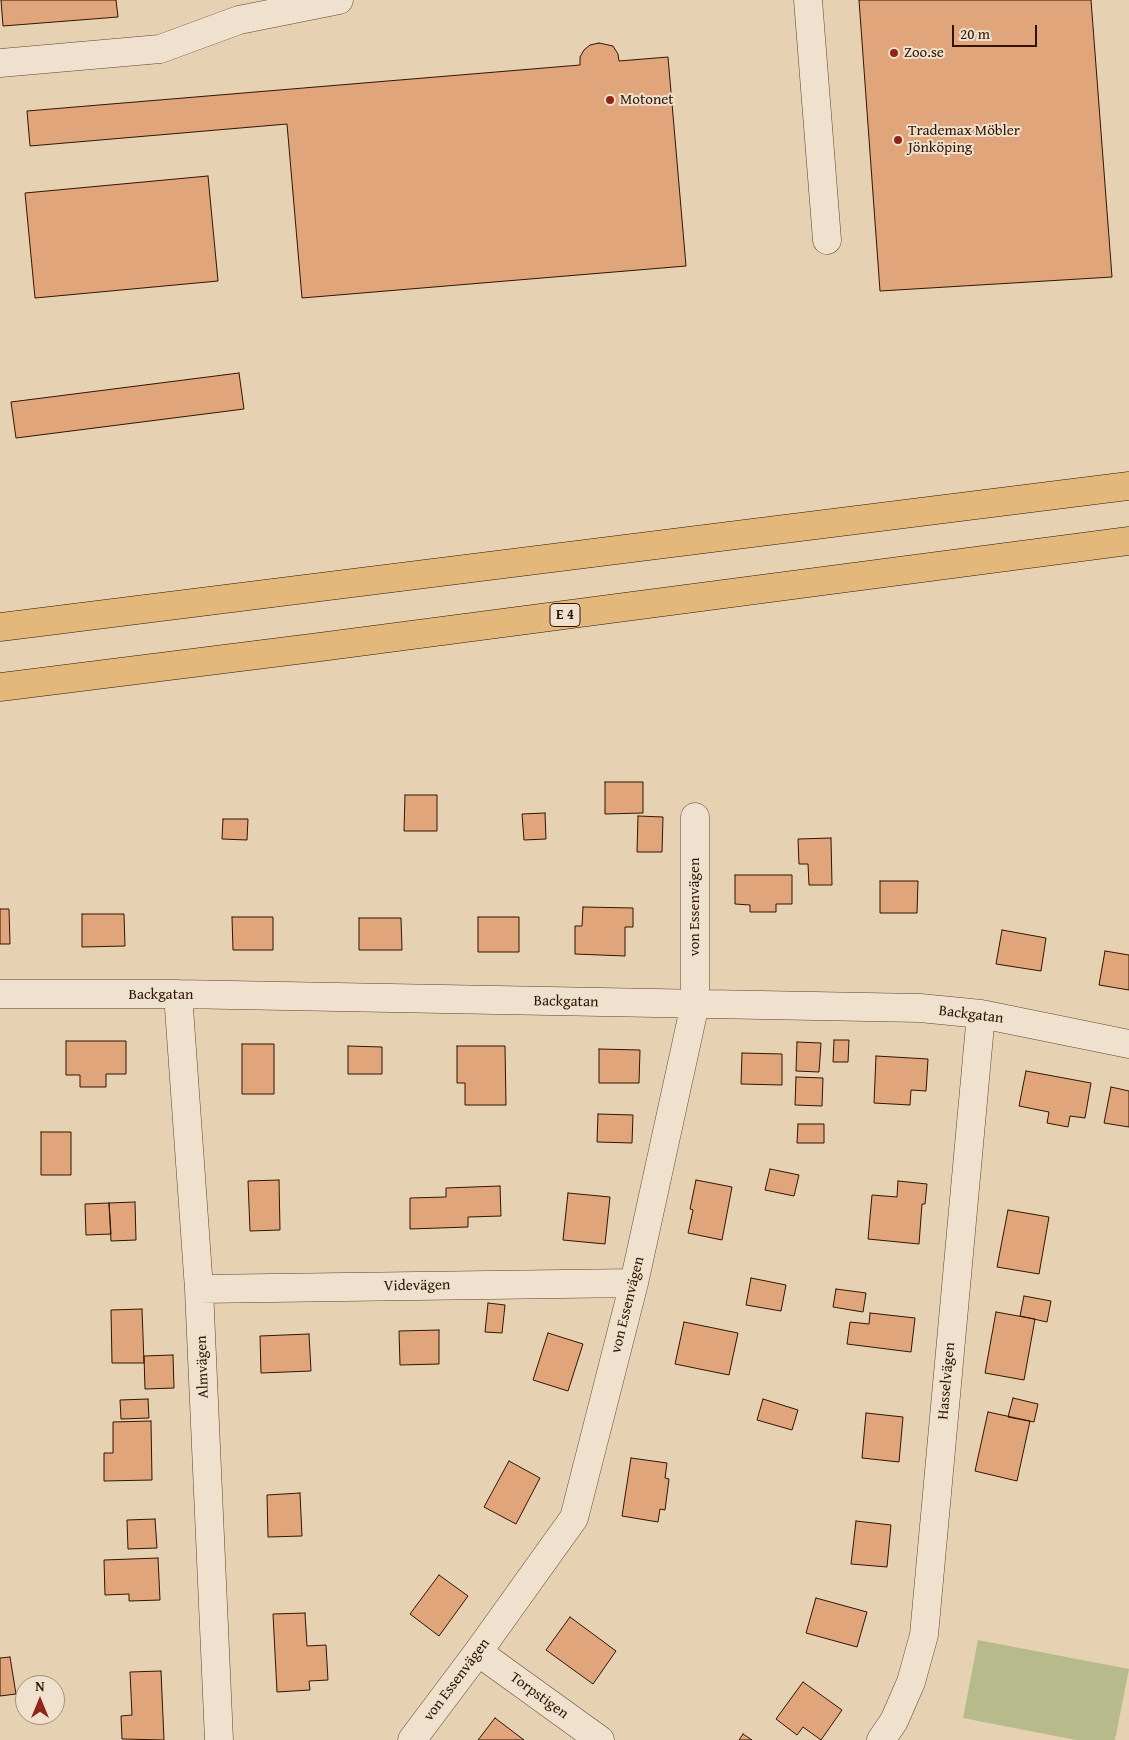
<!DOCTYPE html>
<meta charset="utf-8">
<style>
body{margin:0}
#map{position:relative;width:1129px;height:1740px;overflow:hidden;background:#e6d1b3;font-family:"Gentium Book Plus",serif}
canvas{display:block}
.north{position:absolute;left:15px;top:1675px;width:50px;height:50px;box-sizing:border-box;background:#efe1ce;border:1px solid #a38f7c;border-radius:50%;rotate:0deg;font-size:14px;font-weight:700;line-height:20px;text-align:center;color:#311502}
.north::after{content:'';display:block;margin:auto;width:18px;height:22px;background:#8f2418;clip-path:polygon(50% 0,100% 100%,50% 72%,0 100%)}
.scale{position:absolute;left:952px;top:25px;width:85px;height:22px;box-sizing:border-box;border:2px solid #311502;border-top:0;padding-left:6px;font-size:15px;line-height:18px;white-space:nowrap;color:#311502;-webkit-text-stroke:4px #efe1ce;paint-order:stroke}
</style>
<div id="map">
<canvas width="1129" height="1740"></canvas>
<div class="north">N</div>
<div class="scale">20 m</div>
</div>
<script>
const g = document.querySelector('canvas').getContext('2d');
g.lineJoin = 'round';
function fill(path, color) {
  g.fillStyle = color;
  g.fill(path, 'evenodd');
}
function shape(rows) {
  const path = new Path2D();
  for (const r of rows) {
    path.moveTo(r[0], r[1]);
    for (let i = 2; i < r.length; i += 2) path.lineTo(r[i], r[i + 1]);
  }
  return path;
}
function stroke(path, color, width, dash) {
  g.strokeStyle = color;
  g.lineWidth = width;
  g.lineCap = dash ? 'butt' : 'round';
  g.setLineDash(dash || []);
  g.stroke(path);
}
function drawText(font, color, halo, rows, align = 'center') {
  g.font = font + ' "Gentium Book Plus",serif';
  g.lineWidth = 4;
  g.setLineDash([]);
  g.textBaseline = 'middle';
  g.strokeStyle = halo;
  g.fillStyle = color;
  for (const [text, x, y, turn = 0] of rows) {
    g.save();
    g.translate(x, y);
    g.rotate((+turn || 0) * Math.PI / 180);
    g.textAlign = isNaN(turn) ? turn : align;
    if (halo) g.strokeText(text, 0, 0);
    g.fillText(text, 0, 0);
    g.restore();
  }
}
fill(shape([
 [978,1640,1129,1669,1115,1740,1076,1740,963,1718]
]), '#b7bb8b');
const building = shape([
 [1,0,116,0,118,17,3,26,1,0],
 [859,0,1091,0,1112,277,880,291,859,0],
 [599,43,613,46,618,54,619,61,668,57,686,266,302,298,287,124,30,146,27,111,580,65,580,57,584,50,590,45,599,43],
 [208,176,218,281,35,298,25,193,208,176],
 [239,373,244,409,16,438,11,402,239,373],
 [605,782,643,782,643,813,605,814,605,782],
 [405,795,437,795,437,831,404,831,405,795],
 [545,813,546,839,524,840,522,814,545,813],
 [638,816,663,817,662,852,637,852,638,816],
 [223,819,248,819,247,840,222,839,223,819],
 [831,838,832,885,809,885,808,864,799,864,798,839,831,838],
 [735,875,792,875,792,904,776,904,776,912,750,912,750,905,735,904,735,875],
 [880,881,918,881,917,913,880,913,880,881],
 [583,907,633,908,633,927,625,927,625,956,575,954,575,926,582,926,583,907],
 [0,909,9,909,10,944,0,944,0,909],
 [82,914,124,914,125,946,82,947,82,914],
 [232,917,273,917,273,950,233,950,232,917],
 [478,917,519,917,519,952,478,952,478,917],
 [359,918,401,918,402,950,359,950,359,918],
 [1002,930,1046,938,1041,971,996,964,1002,930],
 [1105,951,1129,955,1129,990,1099,985,1105,951],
 [834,1040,849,1040,848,1062,833,1062,834,1040],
 [66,1041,126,1041,126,1074,106,1074,106,1087,80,1087,80,1075,66,1075,66,1041],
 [797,1042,821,1043,819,1072,796,1071,797,1042],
 [242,1044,274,1044,274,1094,242,1094,242,1044],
 [348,1046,382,1047,382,1074,348,1074,348,1046],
 [457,1046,505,1046,506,1105,465,1105,465,1083,457,1083,457,1046],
 [599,1049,640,1050,639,1083,599,1083,599,1049],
 [742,1053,782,1054,782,1085,741,1084,742,1053],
 [876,1056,928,1059,926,1091,911,1090,910,1105,874,1103,876,1056],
 [1026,1071,1091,1083,1085,1118,1070,1116,1068,1127,1047,1123,1049,1112,1019,1106,1026,1071],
 [796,1077,823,1078,822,1106,795,1105,796,1077],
 [1111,1087,1129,1091,1129,1127,1104,1123,1111,1087],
 [598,1114,633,1115,632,1143,597,1142,598,1114],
 [798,1124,824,1124,824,1143,797,1143,798,1124],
 [41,1132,71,1132,71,1175,41,1175,41,1132],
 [770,1169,799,1175,794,1196,765,1190,770,1169],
 [279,1180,280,1230,250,1231,248,1181,279,1180],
 [696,1180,732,1187,722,1240,688,1233,693,1210,690,1209,696,1180],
 [898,1181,927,1184,925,1204,922,1204,919,1244,868,1239,872,1195,897,1197,898,1181],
 [500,1186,501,1216,468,1217,468,1227,410,1229,410,1198,446,1197,446,1188,500,1186],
 [568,1193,610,1197,605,1244,563,1240,568,1193],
 [135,1202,136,1240,111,1241,109,1203,135,1202],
 [109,1203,111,1234,86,1235,85,1204,109,1203],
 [1008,1210,1049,1217,1039,1274,997,1267,1008,1210],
 [751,1278,786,1285,781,1311,746,1305,751,1278],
 [836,1289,866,1293,863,1312,833,1307,836,1289],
 [1024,1296,1051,1301,1047,1322,1020,1316,1024,1296],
 [488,1303,505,1305,502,1333,485,1332,488,1303],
 [142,1309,144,1363,112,1363,111,1310,142,1309],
 [996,1312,1035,1319,1024,1380,985,1373,996,1312],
 [870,1313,915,1318,911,1352,847,1344,850,1322,869,1324,870,1313],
 [684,1322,738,1333,729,1375,675,1364,684,1322],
 [439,1330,439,1364,400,1365,399,1331,439,1330],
 [548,1333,583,1344,568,1391,533,1380,548,1333],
 [309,1334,311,1371,261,1373,260,1336,309,1334],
 [173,1355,174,1388,145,1389,144,1356,173,1355],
 [1013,1398,1038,1404,1034,1422,1008,1417,1013,1398],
 [148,1399,149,1418,121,1419,120,1400,148,1399],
 [763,1399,798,1410,792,1430,757,1420,763,1399],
 [988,1412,1030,1421,1017,1481,975,1471,988,1412],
 [866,1413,903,1417,899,1462,862,1458,866,1413],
 [151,1421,152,1480,104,1481,104,1453,113,1453,113,1422,151,1421],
 [631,1458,667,1463,665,1478,669,1479,665,1510,660,1509,658,1522,622,1516,631,1458],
 [509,1461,540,1478,516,1524,484,1507,509,1461],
 [300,1493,302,1536,268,1537,267,1495,300,1493],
 [155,1519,157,1548,128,1549,127,1520,155,1519],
 [856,1521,891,1525,887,1567,851,1564,856,1521],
 [158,1558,160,1600,129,1601,129,1594,105,1595,104,1560,158,1558],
 [439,1575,468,1596,439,1636,410,1614,439,1575],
 [816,1598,867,1612,857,1647,806,1633,816,1598],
 [305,1613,307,1646,326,1645,328,1680,309,1681,310,1690,277,1692,273,1614,305,1613],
 [570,1617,616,1651,593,1684,546,1650,570,1617],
 [10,1657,16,1694,0,1696,0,1658,10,1657],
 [161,1671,164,1740,122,1739,121,1716,132,1715,130,1672,161,1671],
 [803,1682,842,1710,821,1740,803,1727,797,1735,776,1719,803,1682],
 [495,1718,524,1740,478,1740,495,1718],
 [743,1734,752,1740,739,1740,743,1734]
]);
fill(building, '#e1a57c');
stroke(building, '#311502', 1);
const minor = shape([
 [808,0,827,240],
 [0,63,160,49,239,20,339,0],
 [0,994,178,994,920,1008,981,1014,1129,1044],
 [178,994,199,1289,219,1740],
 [199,1289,634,1283],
 [478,1652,600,1740],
 [412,1740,478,1652,574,1518,634,1283,695,1004,695,817],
 [881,1740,894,1721,911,1682,924,1635,981,1014]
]);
const highway = shape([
 [0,627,1129,486],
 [0,687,320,647,1129,541]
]);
stroke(minor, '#5e442e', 29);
stroke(highway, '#311502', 29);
stroke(minor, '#efe1ce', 28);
stroke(highway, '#e3b87a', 28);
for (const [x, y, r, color] of [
 [894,53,5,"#8f2418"],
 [610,100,5,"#8f2418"],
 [898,140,5,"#8f2418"]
]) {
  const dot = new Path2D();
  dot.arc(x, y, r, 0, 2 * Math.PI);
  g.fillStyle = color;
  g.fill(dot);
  stroke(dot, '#efe1ce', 2);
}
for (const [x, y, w] of [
 [565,615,30]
]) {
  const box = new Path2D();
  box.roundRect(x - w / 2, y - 11.5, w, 23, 4);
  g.fillStyle = '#efe1ce';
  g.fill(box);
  stroke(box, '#311502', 1);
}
drawText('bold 14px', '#311502', null, [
 ["E 4",565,615]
]);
drawText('15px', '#311502', '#efe1ce', [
 ["Zoo.se",904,53],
 ["Motonet",620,100],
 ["Trademax Möbler",908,131],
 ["Jönköping",908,148]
], 'left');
drawText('15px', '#311502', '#efe1ce', [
 ["von Essenvägen",695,907,-90],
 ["Backgatan",161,995],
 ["Backgatan",566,1002,1],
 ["Backgatan",971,1015,7],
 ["Videvägen",417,1286,-1],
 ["von Essenvägen",628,1305,-76],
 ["Almvägen",203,1367,-92],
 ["Hasselvägen",947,1381,-85],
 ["von Essenvägen",457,1680,-53],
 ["Torpstigen",539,1696,36]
]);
</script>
